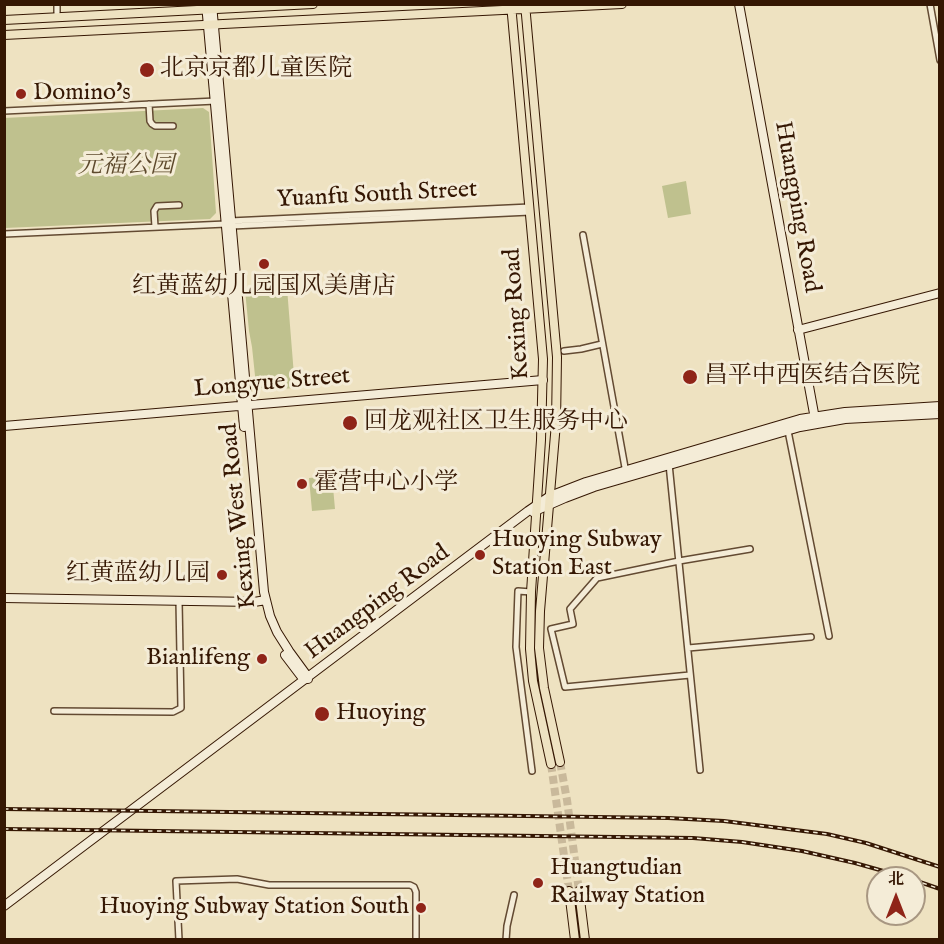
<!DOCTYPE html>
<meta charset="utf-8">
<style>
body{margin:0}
#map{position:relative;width:944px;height:944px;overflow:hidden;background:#eee2c1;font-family:"IM FELL English","Noto Serif SC",serif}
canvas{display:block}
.frame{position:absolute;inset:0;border:6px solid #351703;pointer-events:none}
.north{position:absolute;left:866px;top:866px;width:60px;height:60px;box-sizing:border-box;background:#f4ecd7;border:2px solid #a89782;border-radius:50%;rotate:0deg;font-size:16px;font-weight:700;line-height:24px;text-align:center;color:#351703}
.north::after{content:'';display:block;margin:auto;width:21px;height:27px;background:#8f2418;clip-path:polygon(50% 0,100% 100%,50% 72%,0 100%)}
</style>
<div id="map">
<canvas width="944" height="944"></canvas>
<div class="frame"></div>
<div class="north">北</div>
</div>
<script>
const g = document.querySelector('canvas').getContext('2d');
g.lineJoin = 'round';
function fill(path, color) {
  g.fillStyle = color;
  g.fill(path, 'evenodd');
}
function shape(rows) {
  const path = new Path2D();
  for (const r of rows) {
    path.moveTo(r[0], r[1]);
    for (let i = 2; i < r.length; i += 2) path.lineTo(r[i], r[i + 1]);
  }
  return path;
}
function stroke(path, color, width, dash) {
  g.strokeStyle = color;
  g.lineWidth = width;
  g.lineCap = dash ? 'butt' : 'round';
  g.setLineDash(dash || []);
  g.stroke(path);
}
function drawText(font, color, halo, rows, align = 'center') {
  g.font = font + ' "IM FELL English","Noto Serif SC",serif';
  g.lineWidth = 6;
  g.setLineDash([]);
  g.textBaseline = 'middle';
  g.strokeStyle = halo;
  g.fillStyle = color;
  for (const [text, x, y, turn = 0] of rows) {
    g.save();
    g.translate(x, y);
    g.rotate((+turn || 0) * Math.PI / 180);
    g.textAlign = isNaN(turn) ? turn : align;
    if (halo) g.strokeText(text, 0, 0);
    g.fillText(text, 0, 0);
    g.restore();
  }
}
fill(shape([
 [203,108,209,112,216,213,210,219,5,228,4,118],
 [686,181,691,214,668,218,662,186],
 [287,288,295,388,265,390,256,385,252,347,249,331,245,290],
 [332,476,335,509,312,511,309,478]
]), '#bfc18e');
stroke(shape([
 [560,762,567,800,579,891],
 [551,764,569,891]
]), '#c9b99b', 8, [8, 4]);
const street = shape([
 [57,4,57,17],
 [930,4,940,60],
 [149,104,150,121,152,124,155,126,173,126],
 [4,111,216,101],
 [230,221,530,207],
 [155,227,154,211,157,206,179,205],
 [4,234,226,224,232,226,530,212],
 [583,235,626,473],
 [564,351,581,349,602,344],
 [788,431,829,636],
 [669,464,700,770],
 [531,592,518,591,516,647,532,771],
 [688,648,811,637],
 [690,675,565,687,551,629,573,624,570,609,597,578,679,561,750,549],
 [54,711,173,712,181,708,179,601],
 [179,940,176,881,237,879,269,885,410,885,414,887,416,892,416,940],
 [506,940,507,926,514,895]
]);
const secondary = shape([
 [206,4,244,427],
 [212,4,264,592,270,616,277,632,289,651,308,677,308,679],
 [739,4,815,419],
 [798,330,940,293],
 [4,426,543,380],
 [533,512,565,498,594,487,800,427,845,419,940,414],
 [4,598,254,602,266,600],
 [285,655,304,680],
 [4,906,528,511,550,496,586,482,800,419,845,412,940,406]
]);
const primary = shape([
 [511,4,543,359,541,440,531,592,530,649,533,681,551,764],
 [525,4,557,357,556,423,540,611,539,648,544,688,560,762],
 [4,20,313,4],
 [4,35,622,4],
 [569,891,575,940],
 [579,891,585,940]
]);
stroke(street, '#634a32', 8);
stroke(secondary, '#351703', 10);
stroke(primary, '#351703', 10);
stroke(street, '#f4ecd7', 5);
stroke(secondary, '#f4ecd7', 8);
stroke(primary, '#eee2c1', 8);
const rail = shape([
 [4,809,454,815,668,818,724,821,827,834,866,843,940,867],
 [4,829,693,838,742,842,802,851,855,863,908,878],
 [914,880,940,889]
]);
stroke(rail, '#351703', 4);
stroke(rail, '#f4ecd7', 1.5, [4.5]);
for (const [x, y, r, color] of [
 [147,70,8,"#8f2418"],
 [21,94,6,"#8f2418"],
 [264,264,6,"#8f2418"],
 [690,377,8,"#8f2418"],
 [350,423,8,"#8f2418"],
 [302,484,6,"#8f2418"],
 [480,555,6,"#8f2418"],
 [222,575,6,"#8f2418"],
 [262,659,6,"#8f2418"],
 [322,714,8,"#8f2418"],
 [538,883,6,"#8f2418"],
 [421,908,6,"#8f2418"]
]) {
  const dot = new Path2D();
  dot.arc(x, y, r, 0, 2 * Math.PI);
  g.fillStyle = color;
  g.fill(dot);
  stroke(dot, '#f4ecd7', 2);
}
drawText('24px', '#351703', '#f4ecd7', [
 ["北京京都儿童医院",160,70],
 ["Domino's",33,94],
 ["红黄蓝幼儿园国风美唐店",264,288,"center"],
 ["昌平中西医结合医院",704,377],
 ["回龙观社区卫生服务中心",364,423],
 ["霍营中心小学",314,484],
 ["Huoying Subway",492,541],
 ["Station East",492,569],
 ["红黄蓝幼儿园",210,575,"right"],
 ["Bianlifeng",250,659,"right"],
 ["Huoying",336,714],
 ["Huangtudian",550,869],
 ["Railway Station",550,897],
 ["Huoying Subway Station South",409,908,"right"]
], 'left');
drawText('italic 24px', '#5e4a2d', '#f4ecd7', [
 ["元福公园",126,167]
]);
drawText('24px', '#351703', '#f4ecd7', [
 ["Yuanfu South Street",377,196,-3],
 ["Huangping Road",796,207,80],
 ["Kexing Road",518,314,-94],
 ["Longyue Street",272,384,-5],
 ["Kexing West Road",240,516,-96],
 ["Huangping Road",378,603,-37]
]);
</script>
